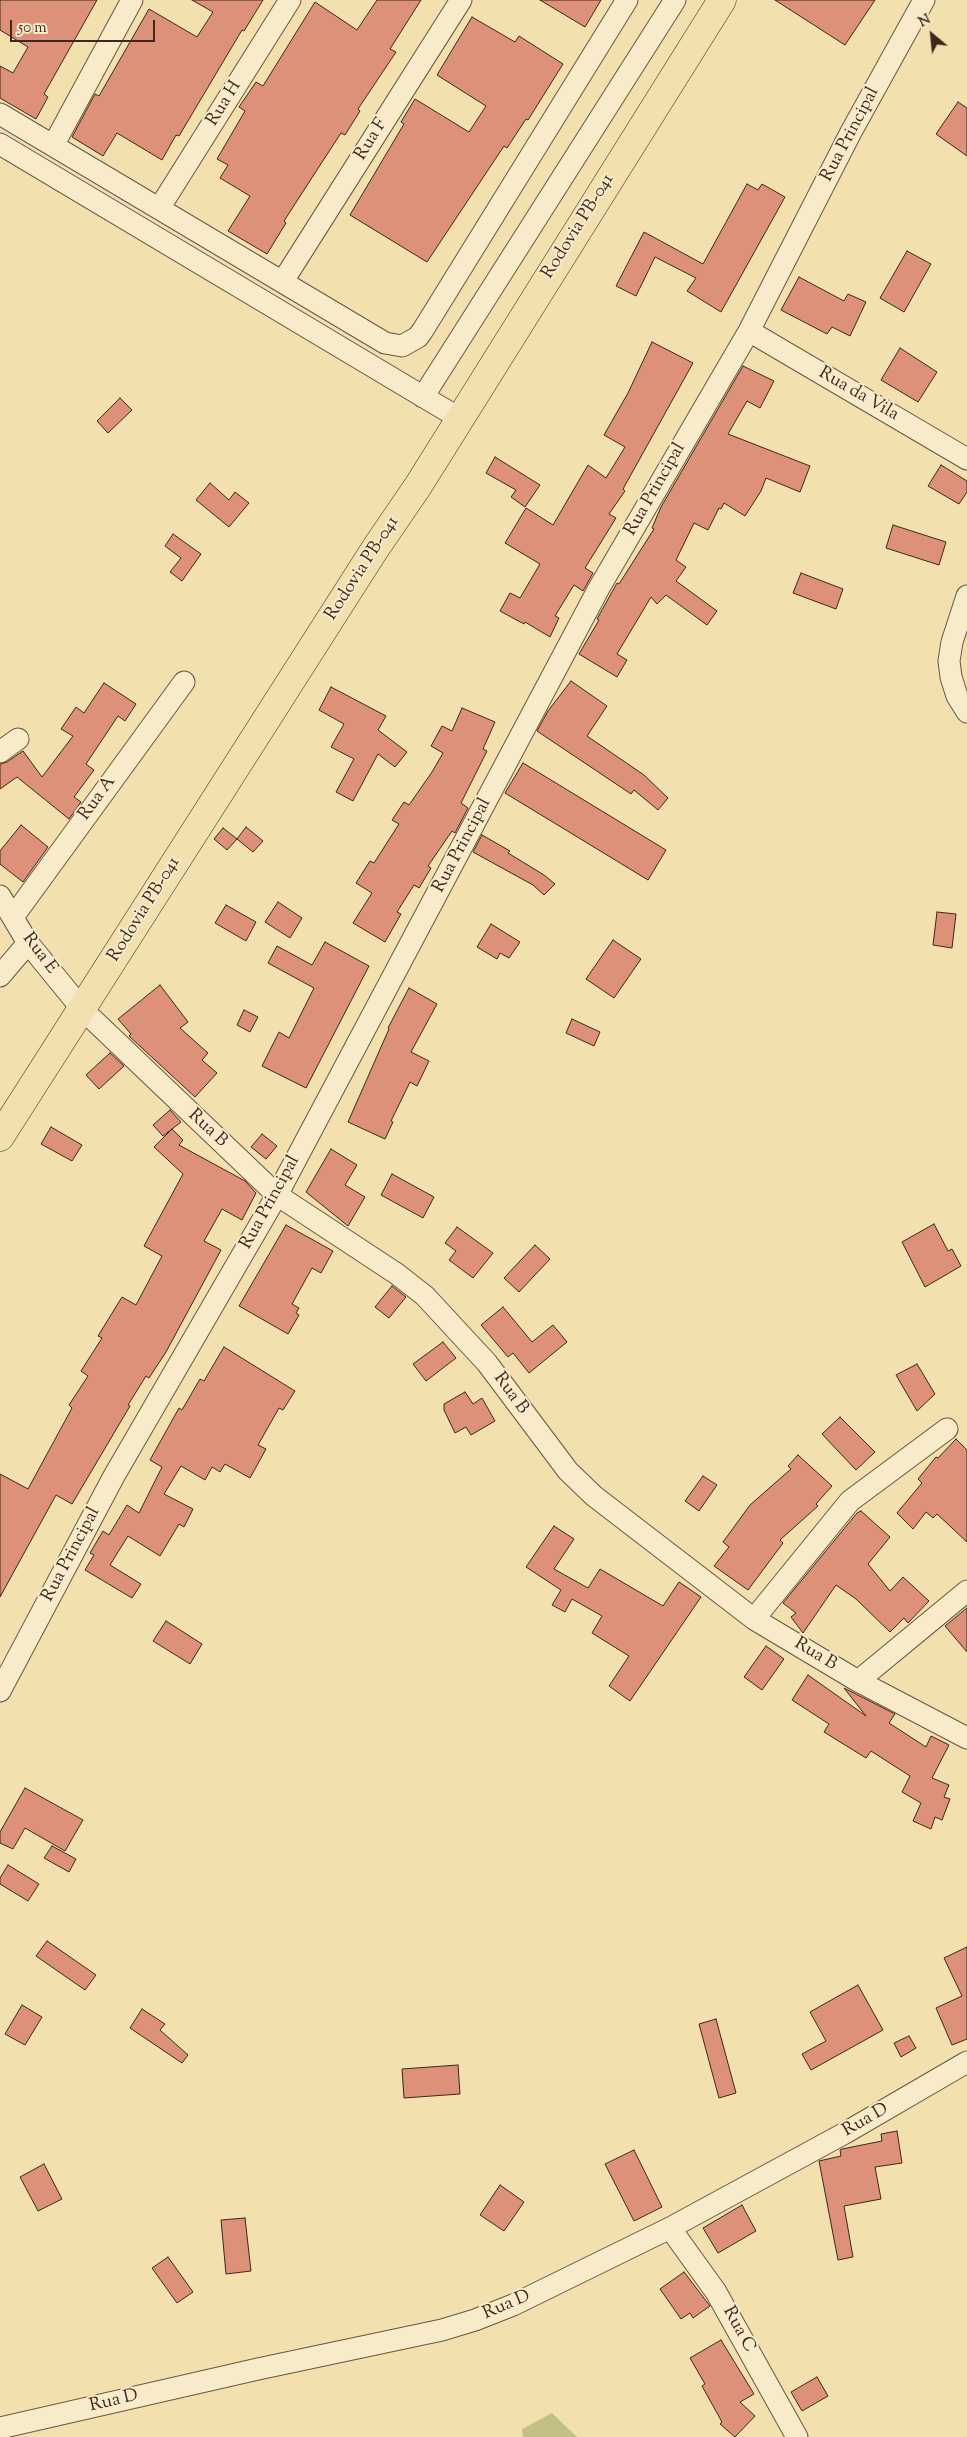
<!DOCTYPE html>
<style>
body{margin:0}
#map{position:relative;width:967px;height:2437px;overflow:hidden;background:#f2e0ae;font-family:"Sorts Mill Goudy",serif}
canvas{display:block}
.north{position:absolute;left:907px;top:10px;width:50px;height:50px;-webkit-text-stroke:4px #f7ebca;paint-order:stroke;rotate:332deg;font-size:14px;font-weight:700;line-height:20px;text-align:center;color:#3d271e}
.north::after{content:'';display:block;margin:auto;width:18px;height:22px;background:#3d271e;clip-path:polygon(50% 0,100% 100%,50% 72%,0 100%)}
.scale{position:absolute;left:10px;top:20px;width:145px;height:22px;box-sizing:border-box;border:2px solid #3d271e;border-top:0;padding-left:6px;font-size:15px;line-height:18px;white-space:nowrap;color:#3d271e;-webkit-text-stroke:4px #f7ebca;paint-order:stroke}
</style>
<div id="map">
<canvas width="967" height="2437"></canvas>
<div class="north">N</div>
<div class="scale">50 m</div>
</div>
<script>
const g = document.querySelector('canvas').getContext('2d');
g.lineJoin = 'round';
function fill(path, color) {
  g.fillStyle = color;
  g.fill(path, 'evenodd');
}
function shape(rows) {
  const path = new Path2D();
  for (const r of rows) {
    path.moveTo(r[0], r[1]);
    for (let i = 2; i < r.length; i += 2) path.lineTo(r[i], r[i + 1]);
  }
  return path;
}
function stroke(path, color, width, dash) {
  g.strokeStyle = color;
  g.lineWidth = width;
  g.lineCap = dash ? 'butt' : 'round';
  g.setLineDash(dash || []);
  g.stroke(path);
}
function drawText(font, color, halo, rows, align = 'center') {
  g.font = font + ' "Sorts Mill Goudy",serif';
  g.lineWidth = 4;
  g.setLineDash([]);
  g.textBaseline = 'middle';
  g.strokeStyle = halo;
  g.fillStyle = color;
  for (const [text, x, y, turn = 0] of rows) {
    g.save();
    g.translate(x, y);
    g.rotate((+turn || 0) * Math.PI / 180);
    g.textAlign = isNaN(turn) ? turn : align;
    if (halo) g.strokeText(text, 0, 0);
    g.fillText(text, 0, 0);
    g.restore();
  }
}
fill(shape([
 [552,2413,577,2437,523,2437,522,2429]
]), '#c3c085');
const building = shape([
 [0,0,97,0,44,94,48,97,36,119,0,98,0,66,13,73,28,47,0,30,0,0],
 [192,0,263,0,244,31,242,30,179,136,176,135,162,160,117,133,103,156,72,137,95,94,99,96,149,9,197,37,213,12,192,0],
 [377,0,421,0,390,49,396,52,358,109,360,111,345,135,341,133,315,173,284,221,286,223,267,254,228,231,250,196,220,178,228,165,217,159,245,111,239,107,256,82,263,86,315,2,357,30,377,0],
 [540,0,601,0,585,27,540,0],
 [775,0,875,0,845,45,775,0],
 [472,17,515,42,519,36,563,64,528,120,526,119,507,148,504,146,427,262,350,215,404,124,401,122,415,99,469,132,486,106,437,75,472,17],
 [958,102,967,108,967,156,936,134,958,102],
 [747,184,758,190,762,184,785,197,721,312,687,291,696,278,655,257,636,296,616,286,644,232,703,264,747,184],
 [907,251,931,264,904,312,880,298,907,251],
 [799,277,844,301,848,294,866,302,850,336,832,327,827,334,781,310,799,277],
 [652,342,693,363,623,489,625,491,609,514,616,518,585,568,593,573,583,591,574,585,555,616,559,618,550,637,525,622,524,624,500,611,510,593,520,598,540,564,505,543,526,508,553,525,588,465,606,478,625,447,604,435,628,393,652,342],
 [900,348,937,372,918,402,881,380,900,348],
 [743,366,774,381,760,408,747,401,728,434,810,466,800,492,766,478,761,491,745,516,724,503,721,509,719,508,708,530,694,523,676,560,686,567,676,581,717,611,707,625,666,595,657,604,651,597,617,654,627,660,617,677,579,654,599,620,597,619,617,583,619,584,654,529,652,528,661,507,743,366],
 [120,398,132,410,108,433,97,421,120,398],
 [495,457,540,485,525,507,511,497,516,490,486,473,495,457],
 [941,465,967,481,967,492,959,504,928,486,941,465],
 [210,483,229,500,235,492,249,503,229,527,196,500,210,483],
 [893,525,946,542,939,565,886,548,893,525],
 [173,534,201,554,182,581,170,572,181,558,165,546,173,534],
 [801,573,843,589,836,609,793,593,801,573],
 [571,681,607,706,587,736,644,775,668,798,658,810,634,790,631,794,537,731,548,711,571,681],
 [104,683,136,704,125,721,118,716,86,764,94,770,74,797,81,802,69,819,17,777,0,789,0,764,7,762,23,751,42,777,73,736,61,729,76,707,84,713,104,683],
 [331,687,386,716,378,730,407,752,395,767,378,754,353,801,336,792,354,759,331,747,344,724,319,710,331,687],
 [462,708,495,722,483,749,487,751,461,803,468,808,455,833,452,831,428,866,431,868,419,888,414,885,397,912,401,914,385,942,353,923,372,893,356,883,370,861,374,863,399,824,392,820,404,802,409,805,432,772,443,753,431,746,442,726,452,731,462,708],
 [523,763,666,850,648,880,505,793,523,763],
 [21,825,48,847,23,882,0,864,0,851,21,825],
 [246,827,263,841,253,852,237,839,246,827],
 [223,828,237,839,227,850,214,839,223,828],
 [482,835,510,851,508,853,544,875,555,884,544,895,533,885,473,852,482,835],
 [278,902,302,918,290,938,265,922,278,902],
 [226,905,256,922,246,941,215,923,226,905],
 [937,912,956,914,952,948,933,945,937,912],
 [491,924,520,942,509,958,500,953,497,959,477,947,491,924],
 [613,940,641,959,614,998,586,979,613,940],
 [325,942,369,966,306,1088,262,1066,279,1032,289,1038,314,988,268,963,277,946,312,965,325,942],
 [160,985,188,1022,180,1028,208,1053,202,1060,217,1073,195,1097,129,1036,131,1034,118,1019,160,985],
 [409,988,437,1004,411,1052,429,1061,417,1086,410,1082,391,1121,393,1122,385,1139,348,1122,389,1029,388,1028,409,988],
 [244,1010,258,1017,250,1032,237,1025,244,1010],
 [572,1019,600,1032,594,1046,566,1033,572,1019],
 [110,1053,124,1066,99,1089,86,1075,110,1053],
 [170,1110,181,1122,163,1136,153,1125,170,1110],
 [51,1127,82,1145,72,1161,41,1144,51,1127],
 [172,1129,183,1140,179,1145,245,1181,256,1193,242,1220,222,1209,204,1241,221,1250,166,1352,149,1378,146,1376,128,1405,130,1406,72,1504,56,1495,0,1597,0,1474,28,1489,72,1408,69,1405,88,1376,81,1371,102,1338,98,1336,122,1297,136,1305,162,1256,144,1246,183,1174,154,1147,172,1129],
 [262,1134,277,1146,266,1159,251,1147,262,1134],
 [331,1149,357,1165,345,1185,365,1197,348,1226,306,1192,331,1149],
 [392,1174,434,1197,423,1218,381,1195,392,1174],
 [934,1224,948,1251,952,1249,961,1266,925,1287,902,1242,934,1224],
 [286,1225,333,1251,321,1273,312,1268,292,1304,299,1308,296,1313,299,1315,288,1334,239,1306,286,1225],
 [457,1227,493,1253,473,1278,449,1260,456,1251,445,1243,457,1227],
 [535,1245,550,1259,519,1292,504,1278,535,1245],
 [392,1286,406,1297,389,1318,375,1307,392,1286],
 [503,1307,532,1342,553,1325,567,1342,529,1373,513,1353,508,1357,481,1325,503,1307],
 [443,1342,456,1358,426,1381,413,1364,443,1342],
 [224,1347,295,1391,283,1410,279,1408,258,1445,266,1449,250,1478,225,1464,220,1472,212,1467,205,1480,181,1466,164,1494,193,1509,184,1527,179,1524,160,1556,128,1536,110,1565,141,1584,132,1598,85,1570,94,1555,90,1553,103,1531,109,1535,127,1505,139,1513,162,1467,150,1460,179,1408,182,1410,200,1379,204,1381,224,1347],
 [917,1364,935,1394,917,1411,896,1375,917,1364],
 [465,1392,473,1404,482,1398,495,1421,471,1435,466,1427,455,1433,444,1410,444,1404,465,1392],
 [840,1417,875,1452,856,1470,822,1434,840,1417],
 [956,1439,967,1450,967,1542,937,1514,933,1518,926,1512,913,1529,897,1513,922,1483,918,1479,936,1457,938,1458,956,1439],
 [798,1455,832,1486,816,1504,818,1506,780,1540,783,1543,748,1590,714,1566,729,1547,723,1542,750,1505,791,1469,788,1466,798,1455],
 [703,1476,717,1485,699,1511,685,1501,703,1476],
 [861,1511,890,1537,868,1564,890,1591,903,1577,929,1601,908,1623,904,1618,890,1632,856,1599,836,1585,803,1633,791,1617,796,1613,783,1603,857,1513,861,1511],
 [554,1526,574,1539,554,1569,588,1588,600,1569,663,1606,679,1582,701,1597,630,1701,609,1686,629,1656,592,1633,602,1616,572,1599,565,1612,552,1605,561,1590,526,1567,554,1526],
 [967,1608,967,1652,945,1626,967,1608],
 [166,1621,202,1644,190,1664,153,1641,166,1621],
 [766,1646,784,1659,762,1690,744,1677,766,1646],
 [808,1675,866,1716,844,1688,895,1714,889,1723,926,1747,931,1736,949,1745,932,1778,949,1785,944,1797,950,1799,942,1820,935,1817,931,1829,913,1821,921,1803,902,1792,910,1776,871,1751,866,1758,824,1732,829,1724,792,1700,808,1675],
 [25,1788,83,1820,65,1851,25,1828,13,1849,0,1843,0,1832,25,1788],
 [52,1846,76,1859,69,1872,44,1858,52,1846],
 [8,1865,39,1884,28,1901,0,1884,0,1878,8,1865],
 [47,1941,96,1975,85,1990,36,1956,47,1941],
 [967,1947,967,2039,952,2045,936,2008,962,1996,944,1958,967,1947],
 [858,1985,883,2030,811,2070,802,2054,826,2041,810,2012,858,1985],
 [22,2005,42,2017,25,2045,5,2034,22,2005],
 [142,2009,165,2024,160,2030,188,2055,182,2063,130,2028,142,2009],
 [716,2019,736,2093,719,2098,699,2024,716,2019],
 [909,2036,916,2048,901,2057,894,2043,909,2036],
 [458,2065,460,2094,404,2098,402,2069,458,2065],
 [897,2131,902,2163,875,2167,881,2199,844,2206,853,2257,838,2260,819,2161,841,2156,840,2150,842,2149,882,2141,881,2134,897,2131],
 [634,2150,662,2207,634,2221,605,2164,634,2150],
 [44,2164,62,2199,38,2211,20,2177,44,2164],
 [500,2185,524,2202,504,2231,480,2215,500,2185],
 [742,2205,756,2231,718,2253,703,2228,742,2205],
 [245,2218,251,2271,226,2274,221,2220,245,2218],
 [168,2257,193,2292,177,2303,152,2268,168,2257],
 [684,2272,710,2306,693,2318,690,2313,681,2319,660,2289,684,2272],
 [721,2340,754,2394,740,2402,755,2416,735,2437,720,2424,722,2422,702,2386,705,2384,690,2358,721,2340],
 [817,2377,828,2396,802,2411,791,2392,817,2377]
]);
fill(building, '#dc9178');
stroke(building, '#3d271e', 1);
const minor = shape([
 [0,114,385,343,402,346,418,337,423,330,627,0],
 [0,144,459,418],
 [54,144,132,0],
 [160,207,290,0],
 [283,281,461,0],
 [749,331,967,459],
 [423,397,675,0],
 [967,596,952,642,949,661,951,677,957,696,967,712],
 [0,752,18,739],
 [0,896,28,943,82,1009,277,1195,397,1274,425,1296,487,1363,568,1471,594,1496,754,1619,858,1681,967,1738],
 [13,917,184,682],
 [0,976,28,943],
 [754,1619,850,1501,947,1429],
 [858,1681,967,1591],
 [0,1691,114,1476,277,1195,599,588,749,331,851,132,924,0],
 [670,2228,716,2292,797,2437],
 [0,2428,258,2369,442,2330,475,2320,513,2305,670,2228,845,2133,967,2062]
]);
const major = shape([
 [0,1137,375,549,418,486,722,0]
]);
stroke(minor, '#6a5542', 23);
stroke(major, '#3d271e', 29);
stroke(minor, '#f7ebca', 21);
stroke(major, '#f2e0ae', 28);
drawText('18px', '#3d271e', '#f7ebca', [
 ["Rua H",225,104,-58],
 ["Rua Principal",851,135,-62],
 ["Rua F",372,140,-58],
 ["Rodovia PB-041",579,227,-58],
 ["Rua da Vila",858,395,30],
 ["Rua Principal",656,490,-60],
 ["Rodovia PB-041",363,569,-57],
 ["Rua A",98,799,-54],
 ["Rua Principal",463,846,-62],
 ["Rodovia PB-041",145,910,-58],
 ["Rua E",39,954,53],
 ["Rua B",207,1129,43],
 ["Rua Principal",271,1203,-61],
 ["Rua B",510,1394,54],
 ["Rua Principal",72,1555,-62],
 ["Rua B",815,1655,31],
 ["Rua D",866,2121,-30],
 ["Rua D",507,2306,-23],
 ["Rua C",738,2330,61],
 ["Rua D",114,2402,-13]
]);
</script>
